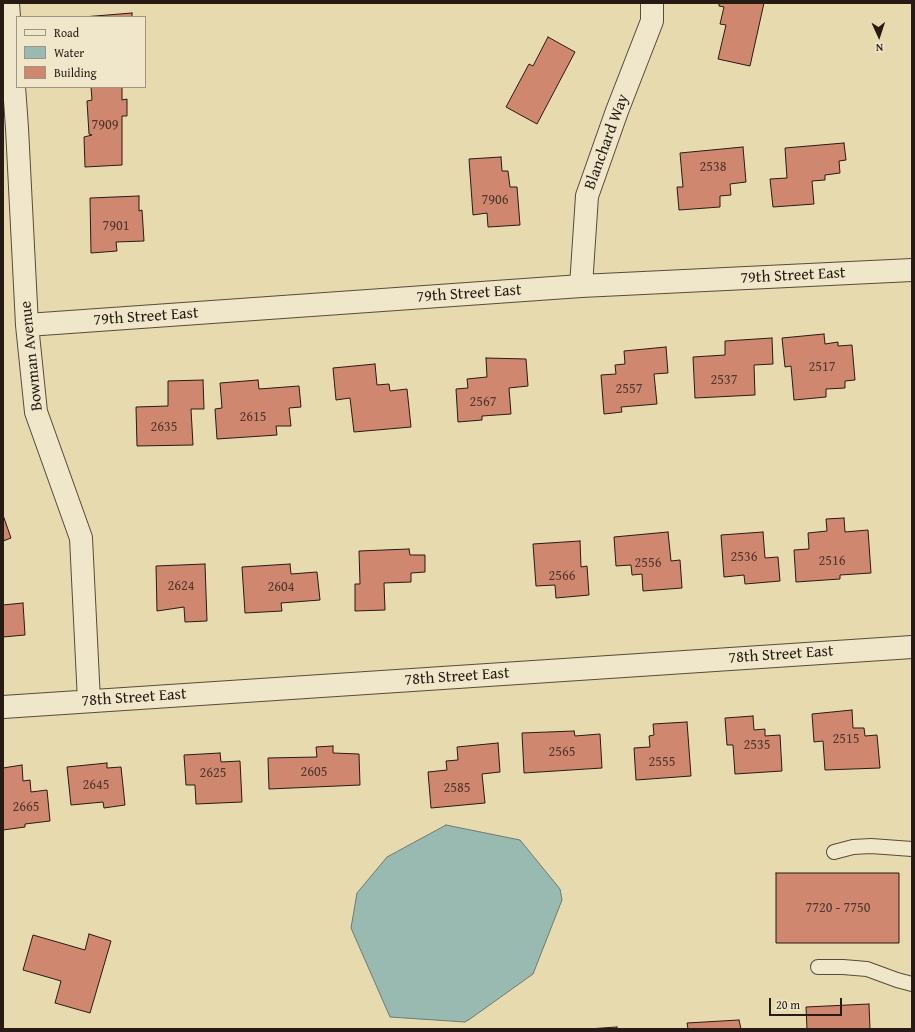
<!DOCTYPE html>
<style>
body{margin:0}
#map{position:relative;width:915px;height:1032px;overflow:hidden;background:#e8daaf;font-family:"Gentium Book Plus",serif}
canvas{display:block}
.frame{position:absolute;inset:0;border:4px solid #271b14;pointer-events:none}
.legend{position:absolute;left:16px;top:16px;width:130px;height:72px;box-sizing:border-box;background:#f0e7cb;border:1px solid #a09582;margin:0;padding:5px 7px;list-style:none;font-size:12px;color:#271b14}
.legend li{display:flex;align-items:center;gap:8px;height:20px}
.legend b{width:20px;border:1px solid #a09582}
.north{position:absolute;left:859px;top:16px;width:40px;height:40px;-webkit-text-stroke:3px #f0e7cb;paint-order:stroke;rotate:177deg;font-size:11px;font-weight:700;line-height:16px;text-align:center;color:#271b14}
.north::after{content:'';display:block;margin:auto;width:14px;height:18px;background:#271b14;clip-path:polygon(50% 0,100% 100%,50% 72%,0 100%)}
.scale{position:absolute;left:769px;top:998px;width:73px;height:18px;box-sizing:border-box;border:2px solid #271b14;border-top:0;padding-left:5px;font-size:12px;line-height:14px;white-space:nowrap;color:#271b14;-webkit-text-stroke:3px #f0e7cb;paint-order:stroke}
</style>
<div id="map">
<canvas width="915" height="1032"></canvas>
<div class="frame"></div>
<ul class="legend">
<li><b style="height:5px;background:#f0e7cb"></b>Road</li>
<li><b style="height:11px;background:#98bab0"></b>Water</li>
<li><b style="height:11px;background:#cf876f"></b>Building</li>
</ul>
<div class="north">N</div>
<div class="scale">20 m</div>
</div>
<script>
const g = document.querySelector('canvas').getContext('2d');
g.lineJoin = 'round';
function fill(path, color) {
  g.fillStyle = color;
  g.fill(path, 'evenodd');
}
function shape(rows) {
  const path = new Path2D();
  for (const r of rows) {
    path.moveTo(r[0], r[1]);
    for (let i = 2; i < r.length; i += 2) path.lineTo(r[i], r[i + 1]);
  }
  return path;
}
function stroke(path, color, width, dash) {
  g.strokeStyle = color;
  g.lineWidth = width;
  g.lineCap = dash ? 'butt' : 'round';
  g.setLineDash(dash || []);
  g.stroke(path);
}
function drawText(font, color, halo, rows, align = 'center') {
  g.font = font + ' "Gentium Book Plus",serif';
  g.lineWidth = 3.5;
  g.setLineDash([]);
  g.textBaseline = 'middle';
  g.strokeStyle = halo;
  g.fillStyle = color;
  for (const [text, x, y, turn = 0] of rows) {
    g.save();
    g.translate(x, y);
    g.rotate((+turn || 0) * Math.PI / 180);
    g.textAlign = isNaN(turn) ? turn : align;
    if (halo) g.strokeText(text, 0, 0);
    g.fillText(text, 0, 0);
    g.restore();
  }
}
const water = shape([
 [446,825,520,840,560,889,562,900,533,974,470,1019,465,1022,390,1017,351,928,357,893,387,857,446,825]
]);
fill(water, '#98bab0');
stroke(water, '#6b7a72', 1);
const building = shape([
 [719,3,764,3,750,66,718,59,726,25,720,24,724,7,719,6,719,3],
 [132,13,132,17,83,17,132,13],
 [548,37,575,52,537,124,506,107,529,64,533,66,548,37],
 [91,87,122,87,122,100,127,99,127,116,122,116,122,165,85,167,84,137,92,135,89,134,87,101,92,100,91,87],
 [844,143,846,160,839,161,840,173,825,175,825,180,812,181,814,204,773,207,770,179,787,178,785,148,844,143],
 [743,147,746,182,730,184,731,195,720,196,720,207,679,210,677,187,683,187,680,153,743,147],
 [501,157,502,171,508,171,510,187,517,187,520,225,488,227,487,213,473,215,469,159,501,157],
 [139,196,139,211,142,210,144,241,116,242,117,251,91,253,90,198,139,196],
 [824,334,825,344,838,342,838,346,852,345,855,380,845,381,845,388,826,389,826,397,794,400,791,366,785,367,782,338,824,334],
 [772,338,773,364,754,365,755,395,695,398,693,357,725,355,725,341,772,338],
 [666,347,668,373,654,374,657,404,621,407,622,412,604,414,601,375,616,374,615,365,625,364,624,351,666,347],
 [486,358,526,359,528,386,509,388,511,414,482,416,482,420,458,422,456,389,468,388,467,379,487,377,486,358],
 [375,364,377,385,389,384,390,391,407,389,411,427,354,432,350,398,336,400,333,368,375,364],
 [203,380,204,409,191,409,193,445,137,446,136,407,168,406,168,381,203,380],
 [258,380,259,389,299,386,301,407,289,408,291,426,276,426,277,435,217,439,215,409,222,408,220,383,258,380],
 [3,515,11,538,3,541,3,515],
 [844,518,845,532,868,530,871,573,840,575,840,579,796,582,794,550,809,549,808,533,827,531,826,519,844,518],
 [668,532,671,561,680,560,682,588,643,591,642,574,632,575,631,565,616,566,614,537,668,532],
 [763,532,765,558,778,557,780,581,745,584,744,575,724,577,721,535,763,532],
 [580,541,581,567,587,566,589,595,556,598,555,585,536,586,533,544,580,541],
 [409,549,410,555,425,555,425,572,411,573,411,582,384,583,385,610,355,611,355,584,360,584,359,551,409,549],
 [205,564,207,621,185,622,184,607,157,611,156,566,205,564],
 [290,564,291,574,317,572,320,600,281,603,282,611,245,613,242,567,290,564],
 [23,603,25,635,3,637,3,605,23,603],
 [852,710,853,728,864,728,865,736,877,735,880,768,825,770,823,741,814,742,812,714,852,710],
 [753,716,754,730,765,729,765,736,780,735,782,771,735,774,733,745,727,745,725,718,753,716],
 [687,722,691,776,636,780,634,748,650,747,649,736,654,735,653,724,687,722],
 [574,731,575,736,600,734,602,768,524,773,522,733,574,731],
 [498,743,500,772,482,774,485,803,431,808,428,772,447,770,446,761,458,760,457,747,498,743],
 [333,746,333,753,359,754,360,785,269,789,268,758,317,757,316,747,333,746],
 [220,753,221,762,240,761,242,802,196,804,195,785,186,785,184,755,220,753],
 [107,763,107,768,121,767,125,805,104,808,103,802,71,805,67,767,107,763],
 [22,765,23,781,30,780,31,792,47,790,50,821,25,824,25,827,3,830,3,768,22,765],
 [776,873,899,873,899,943,776,943,776,873],
 [89,934,111,941,90,1013,55,1003,61,981,23,970,33,935,85,950,89,934],
 [869,1004,870,1029,807,1029,806,1007,869,1004],
 [739,1020,741,1029,688,1029,687,1023,739,1020],
 [617,1027,617,1029,588,1029,617,1027]
]);
fill(building, '#cf876f');
stroke(building, '#271b14', 1);
const lane = shape([
 [834,852,853,847,871,846,912,849],
 [818,967,843,967,867,969,897,980,912,984]
]);
const street = shape([
 [8,3,17,128,27,325,36,412,81,538,89,701],
 [581,286,587,196,617,111,652,21,652,3],
 [27,325,581,286,912,270],
 [3,707,912,647]
]);
stroke(lane, '#574b3b', 16);
stroke(street, '#574b3b', 24);
stroke(lane, '#f0e7cb', 14);
stroke(street, '#f0e7cb', 22);
drawText('14px', '#51362b', null, [
 ["7909",105,125],
 ["2538",713,167],
 ["7906",495,200],
 ["7901",116,226],
 ["2517",822,367],
 ["2537",724,380],
 ["2557",629,389],
 ["2567",483,402],
 ["2615",253,417],
 ["2635",164,427],
 ["2536",744,557],
 ["2516",832,561],
 ["2556",648,563],
 ["2566",562,576],
 ["2624",181,586],
 ["2604",281,587],
 ["2515",846,739],
 ["2535",757,745],
 ["2565",562,752],
 ["2555",662,762],
 ["2605",314,772],
 ["2625",213,773],
 ["2645",96,785],
 ["2585",457,788],
 ["2665",26,807],
 ["7720 - 7750",838,908]
]);
drawText('16px', '#271b14', '#f0e7cb', [
 ["Blanchard Way",607,142,-70],
 ["79th Street East",793,276,-3],
 ["79th Street East",469,294,-4],
 ["79th Street East",146,317,-4],
 ["Bowman Avenue",32,356,-96],
 ["78th Street East",781,655,-4],
 ["78th Street East",457,677,-4],
 ["78th Street East",134,698,-4]
]);
</script>
